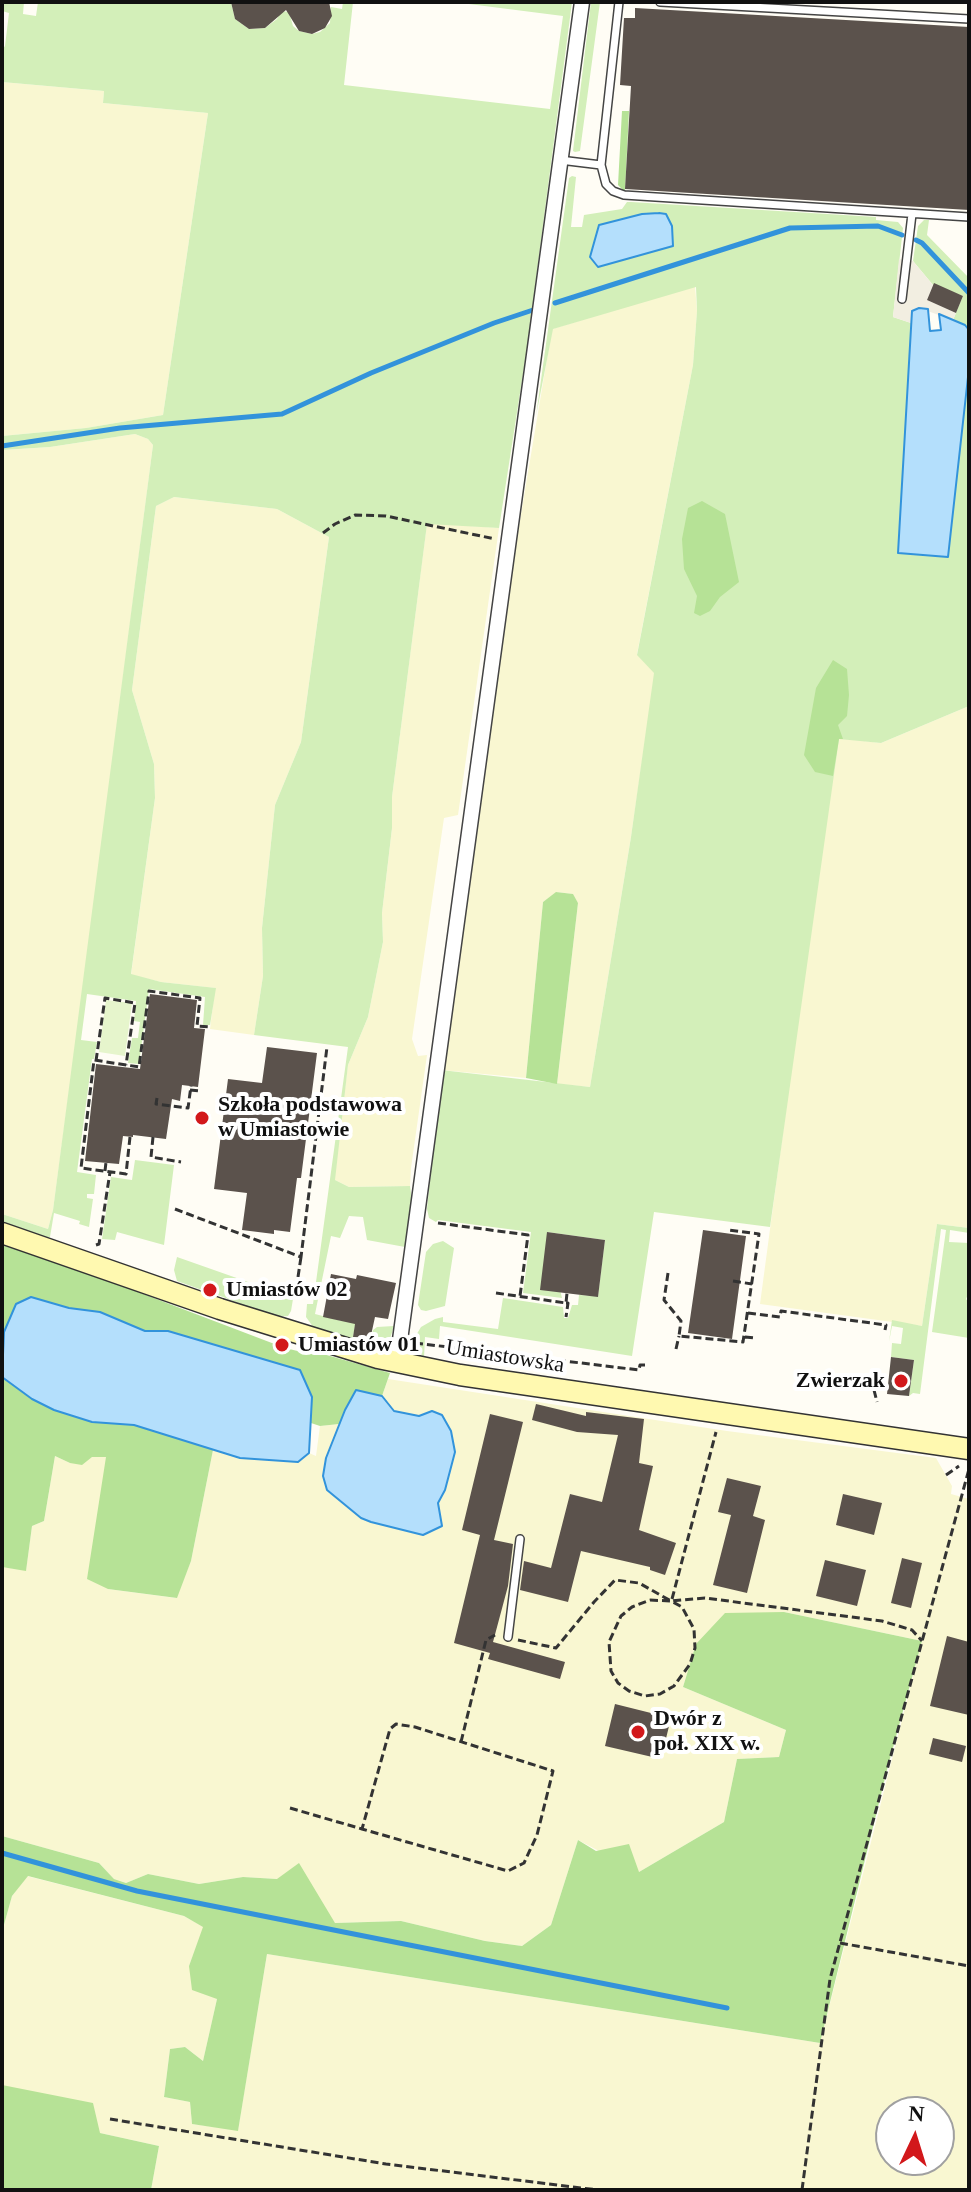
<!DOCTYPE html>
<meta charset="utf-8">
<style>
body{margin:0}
#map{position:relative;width:971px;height:2192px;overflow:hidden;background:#fffdf5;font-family:"Times New Roman",serif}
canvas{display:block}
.frame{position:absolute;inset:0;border:4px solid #111;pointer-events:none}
.north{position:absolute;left:875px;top:2096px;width:80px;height:80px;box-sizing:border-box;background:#fff;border:2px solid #a0a0a0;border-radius:50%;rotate:4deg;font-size:22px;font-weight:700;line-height:32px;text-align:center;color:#111}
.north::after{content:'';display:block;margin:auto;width:28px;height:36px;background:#d2181b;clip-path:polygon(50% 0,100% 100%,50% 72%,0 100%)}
</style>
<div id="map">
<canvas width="971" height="2192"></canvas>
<div class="frame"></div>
<div class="north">N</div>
</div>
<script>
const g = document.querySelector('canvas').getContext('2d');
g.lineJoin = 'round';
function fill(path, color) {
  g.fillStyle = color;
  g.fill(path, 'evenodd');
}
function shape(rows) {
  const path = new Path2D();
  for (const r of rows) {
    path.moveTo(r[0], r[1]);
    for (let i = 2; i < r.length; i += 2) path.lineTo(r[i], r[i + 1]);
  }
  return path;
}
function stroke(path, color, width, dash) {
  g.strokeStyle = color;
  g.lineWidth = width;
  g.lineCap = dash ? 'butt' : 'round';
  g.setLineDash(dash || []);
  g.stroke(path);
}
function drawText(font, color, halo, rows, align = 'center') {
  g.font = font + ' "Times New Roman",serif';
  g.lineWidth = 8;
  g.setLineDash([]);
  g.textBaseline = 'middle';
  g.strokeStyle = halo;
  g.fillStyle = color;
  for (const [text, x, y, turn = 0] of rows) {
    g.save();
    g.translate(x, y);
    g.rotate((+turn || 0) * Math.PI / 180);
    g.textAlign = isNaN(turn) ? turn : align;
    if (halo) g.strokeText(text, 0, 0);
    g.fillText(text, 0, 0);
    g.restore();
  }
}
fill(shape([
 [2,82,104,91,103,103,208,113,163,415,86,428,2,436],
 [695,286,697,311,693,365,637,654,655,673,631,837,590,1087,557,1084,578,903,572,894,557,892,543,902,526,1078,441,1070,511,574,552,329],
 [135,434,148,439,153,445,85,973,53,1210,48,1229,2,1214,2,450,50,447],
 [174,497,277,509,329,537,301,742,275,805,262,928,263,976,254,1035,210,1029,215,988,161,982,131,975,155,798,154,764,132,690,156,506],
 [427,523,499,528,458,815,444,818,412,1039,418,1056,427,1055,411,1168,410,1186,349,1187,335,1180,335,1168,348,1065,368,1017,383,942,382,913,392,828,392,797],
 [969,706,969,1228,937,1224,922,1326,760,1304,817,878,839,738,881,743],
 [388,1379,727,1431,936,1458,952,1486,951,1494,969,1499,969,2190,151,2190,159,2146,100,2133,2,2085,2,1932,12,1896,27,1876,184,1916,204,1927,189,1966,217,1999,203,2061,185,2047,170,2049,164,2097,190,2102,192,2124,238,2130,267,1954,820,2043,922,1641,784,1612,696,1644,683,1687,786,1730,779,1757,737,1759,724,1822,639,1872,578,1840,551,1925,522,1946,485,1941,401,1921,335,1923,277,1879,243,1877,199,1884,148,1874,126,1883,114,1879,99,1863,2,1836,2,1567,26,1570,32,1526,44,1521,55,1456,70,1463,92,1457,106,1457,108,1589,176,1598,191,1561,213,1450,240,1458,298,1462,309,1453,316,1456,320,1426,339,1424,382,1396],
 [891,2112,939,2112,939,2160,891,2160]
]), '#f9f7d1');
fill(shape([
 [2,2,24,2,23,14,36,16,38,2,231,2,235,19,249,29,265,28,277,19,281,11,289,12,293,26,299,31,312,34,320,32,330,23,331,7,342,9,343,2,353,2,344,85,550,109,563,16,453,2,572,2,527,348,499,528,427,524,392,797,392,828,382,913,383,942,368,1017,348,1065,335,1180,349,1187,410,1186,412,1200,405,1247,367,1240,363,1217,349,1216,340,1238,331,1236,315,1314,342,1321,356,1319,353,1337,370,1340,373,1330,377,1327,394,1326,388,1345,384,1348,316,1331,306,1317,307,1304,313,1304,348,1047,254,1035,263,976,262,928,275,805,301,742,329,537,277,509,174,497,156,506,132,690,154,764,155,798,131,974,161,982,216,988,210,1025,203,1025,205,997,149,989,139,1064,128,1063,132,1038,138,1038,140,1022,134,1021,136,1001,87,994,81,1040,97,1042,94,1059,92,1059,77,1172,96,1175,94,1194,87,1194,87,1198,93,1199,89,1227,79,1224,80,1221,54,1213,50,1237,43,1239,2,1224,2,1214,48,1229,53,1210,153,445,148,439,135,434,50,447,2,450,2,436,86,428,163,415,208,113,103,103,104,91,2,82,2,50,5,46,9,13,2,11],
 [591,2,600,2,580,151,575,152,573,151],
 [572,176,576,177,571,227,582,227,584,215,622,209,627,202,631,202,876,217,876,220,898,222,903,228,893,317,911,323,898,553,948,556,969,368,969,706,881,743,839,739,770,1227,654,1212,632,1356,440,1326,439,1339,425,1337,424,1358,416,1347,415,1337,421,1327,435,1319,443,1317,443,1322,498,1329,503,1298,563,1307,564,1318,568,1318,572,1305,578,1305,579,1295,598,1296,605,1240,547,1232,562,1298,523,1293,531,1232,438,1220,436,1222,429,1218,427,1209,441,1070,590,1087,631,837,654,673,637,655,693,365,697,311,696,287,553,329,536,416,569,178],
 [924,220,929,220,927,235,969,278,969,330,965,325,953,320,963,296,933,285,913,261,918,226],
 [135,1160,174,1165,164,1245,117,1232,115,1240,102,1239,111,1177,132,1180],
 [937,1224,969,1228,969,1233,950,1230,949,1242,969,1243,969,1292,966,1299,969,1303,969,1338,932,1332,946,1230,941,1229,920,1394,913,1393,909,1396,914,1360,891,1357,892,1343,901,1344,903,1328,892,1326,889,1342,892,1320,922,1326],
 [443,1241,454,1248,445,1306,426,1311,421,1310,418,1305,426,1252,433,1244],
 [177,1257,285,1295,294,1293,291,1311,288,1316,275,1317,215,1294,216,1290,207,1287,205,1291,177,1281,174,1270]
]), '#d3efb9');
fill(shape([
 [622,111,629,111,625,192,618,185],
 [702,501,725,514,739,582,720,597,710,611,700,616,694,613,697,596,684,569,682,539,688,508],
 [833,660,847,669,849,695,847,716,838,725,843,739,839,739,833,776,815,772,804,755,816,688],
 [556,892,573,894,578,903,557,1084,526,1078,543,902],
 [2,1245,75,1268,285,1348,310,1354,316,1352,390,1373,382,1396,356,1391,339,1424,320,1426,311,1423,312,1397,300,1370,169,1331,145,1331,100,1312,69,1308,4,1332,2,1343],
 [2,1377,32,1399,92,1422,134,1425,213,1450,191,1561,177,1598,108,1589,87,1579,106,1457,92,1457,82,1465,70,1463,55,1456,44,1521,32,1526,26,1571,2,1567],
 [784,1612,922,1641,888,1766,820,2043,267,1954,238,2131,192,2124,190,2102,164,2097,170,2049,185,2047,203,2061,217,1999,192,1990,189,1966,203,1927,184,1916,28,1876,12,1896,2,1932,2,1836,99,1863,114,1879,126,1883,148,1874,199,1884,243,1877,277,1879,299,1863,335,1923,401,1921,485,1941,522,1946,551,1925,578,1840,596,1851,629,1844,639,1872,724,1822,737,1759,779,1757,786,1730,683,1687,696,1644,725,1613],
 [2,2085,93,2103,100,2133,159,2146,151,2190,2,2190]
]), '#b6e296');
fill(shape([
 [106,1000,132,1003,125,1056,99,1052]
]), '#e6f5cc');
fill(shape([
 [899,259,913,261,933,285,927,300,956,313,953,320,919,308,912,311,911,323,893,317]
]), '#f2eee1');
const water = shape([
 [659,213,666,214,672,226,673,246,598,267,590,257,599,225,642,214,659,213],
 [919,308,928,309,930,331,941,330,939,314,965,325,969,330,969,368,948,557,898,553,912,311,919,308],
 [31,1297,69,1308,100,1312,145,1331,168,1331,300,1370,312,1397,309,1453,298,1462,240,1458,134,1425,92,1422,54,1410,32,1399,2,1377,4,1332,16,1304,31,1297],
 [356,1390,382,1396,394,1411,419,1416,432,1411,442,1415,451,1431,455,1452,445,1490,438,1503,442,1526,423,1535,371,1522,361,1518,327,1490,323,1476,326,1458,345,1410,356,1390]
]);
fill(water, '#b4dffc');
stroke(water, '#3293db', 2);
stroke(shape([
 [916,240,922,243,969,293],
 [555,303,790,228,878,226,902,235],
 [2,446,120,428,282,414,371,373,494,323,533,310],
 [2,1853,137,1891,727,2008]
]), '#3293db', 5);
fill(shape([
 [231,2,329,2,332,16,325,28,312,34,299,31,286,10,265,28,249,29,235,19],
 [635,8,969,27,969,210,625,189,631,86,620,85,624,18,635,18],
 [934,283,963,296,956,313,927,300],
 [150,994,197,1000,194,1028,205,1029,198,1087,182,1085,180,1101,172,1099,166,1139,133,1135,133,1137,123,1136,119,1164,85,1161,96,1064,140,1069],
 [267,1047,317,1053,301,1178,297,1178,290,1232,274,1230,274,1234,242,1230,247,1193,214,1189,228,1079,262,1083],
 [703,1230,746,1236,732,1339,688,1333],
 [547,1232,605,1240,598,1297,540,1290],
 [331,1274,356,1279,357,1275,396,1283,388,1319,375,1317,370,1340,353,1337,355,1324,323,1317],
 [891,1357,914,1360,909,1396,887,1394],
 [536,1404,586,1416,586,1412,644,1419,639,1463,653,1466,639,1530,676,1543,665,1575,650,1570,650,1567,581,1551,568,1602,520,1590,524,1561,551,1568,570,1494,602,1502,618,1435,577,1432,532,1420],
 [490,1414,523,1422,494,1540,513,1544,508,1586,493,1642,565,1662,560,1679,488,1659,490,1653,454,1643,480,1535,462,1530],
 [727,1478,761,1486,753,1516,765,1520,747,1593,713,1585,731,1515,718,1512],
 [843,1494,882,1503,874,1535,836,1525],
 [902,1558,922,1563,911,1608,891,1603],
 [825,1560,866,1570,857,1606,816,1596],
 [947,1636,969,1642,969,1715,930,1706],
 [615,1704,671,1718,661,1759,605,1746],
 [933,1738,966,1746,962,1762,929,1754]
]), '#5b524c');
const service = shape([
 [619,2,601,165,606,184,613,191,624,195,969,217],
 [660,2,969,19],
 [560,160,601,165],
 [902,299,912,214],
 [508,1637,520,1539]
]);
const minor = shape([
 [397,1362,582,2]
]);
const secondary = shape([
 [2,1233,220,1309,378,1358,460,1375,969,1449]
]);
stroke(service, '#444', 10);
stroke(minor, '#444', 17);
stroke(secondary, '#333', 23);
stroke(shape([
 [323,533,335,524,355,515,386,516,495,539],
 [96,1061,105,998,135,1003,126,1065],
 [190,1090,200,1091],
 [157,1098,156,1104,188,1108,191,1086],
 [130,1137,126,1174,81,1168,94,1060,139,1067,149,991,200,998,197,1026,210,1027],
 [153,1137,151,1157,181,1162],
 [105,1171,106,1162],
 [175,1209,301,1257,327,1047],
 [438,1223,528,1235,520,1296],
 [96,1245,99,1244,110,1172],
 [668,1273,664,1300,681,1321,679,1336,743,1342,759,1234,729,1230],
 [298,1277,301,1257],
 [733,1281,752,1284],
 [496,1293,566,1303,567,1293],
 [566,1303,568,1303,566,1317],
 [748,1313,780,1317,781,1311,886,1325,885,1330],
 [745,1337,755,1338],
 [415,1343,639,1370,640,1365,645,1365],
 [676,1349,679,1336],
 [874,1390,877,1402],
 [946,1475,959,1466],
 [672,1599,716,1432],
 [650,1600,671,1601,682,1607,694,1629,695,1648,690,1664,674,1686,660,1694,645,1696,629,1691,618,1683,611,1671,609,1642,621,1616,632,1607,650,1600],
 [518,1640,556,1648,594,1602,615,1580,639,1583,671,1601,705,1598,882,1621,912,1630,922,1641],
 [461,1742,486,1640,495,1635],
 [290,1808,362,1829,508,1871,524,1863,537,1835,553,1771,415,1727,396,1724,390,1729,362,1829],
 [840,1943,969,1966],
 [110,2119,386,2164,598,2190],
 [802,2190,830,1979,969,1469]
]), '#333', 3, [8, 4]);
stroke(service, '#fff', 7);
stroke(minor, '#fff', 14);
stroke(secondary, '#fff9b0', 20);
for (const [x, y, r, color] of [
 [202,1118,8,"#d2181b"],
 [210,1290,8,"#d2181b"],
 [282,1345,8,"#d2181b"],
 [901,1381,8,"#d2181b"],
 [638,1732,8,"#d2181b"]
]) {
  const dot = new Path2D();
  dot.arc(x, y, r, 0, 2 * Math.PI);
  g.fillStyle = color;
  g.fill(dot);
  stroke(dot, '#fff', 3);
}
drawText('bold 22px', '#111', '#fff', [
 ["Szkoła podstawowa",218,1105],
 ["w Umiastowie",218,1130],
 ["Umiastów 02",226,1290],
 ["Umiastów 01",298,1345],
 ["Zwierzak",885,1381,"right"],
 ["Dwór z",654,1719],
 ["poł. XIX w.",654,1744]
], 'left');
drawText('22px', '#111', '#fff', [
 ["Umiastowska",505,1357,9]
]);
</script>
